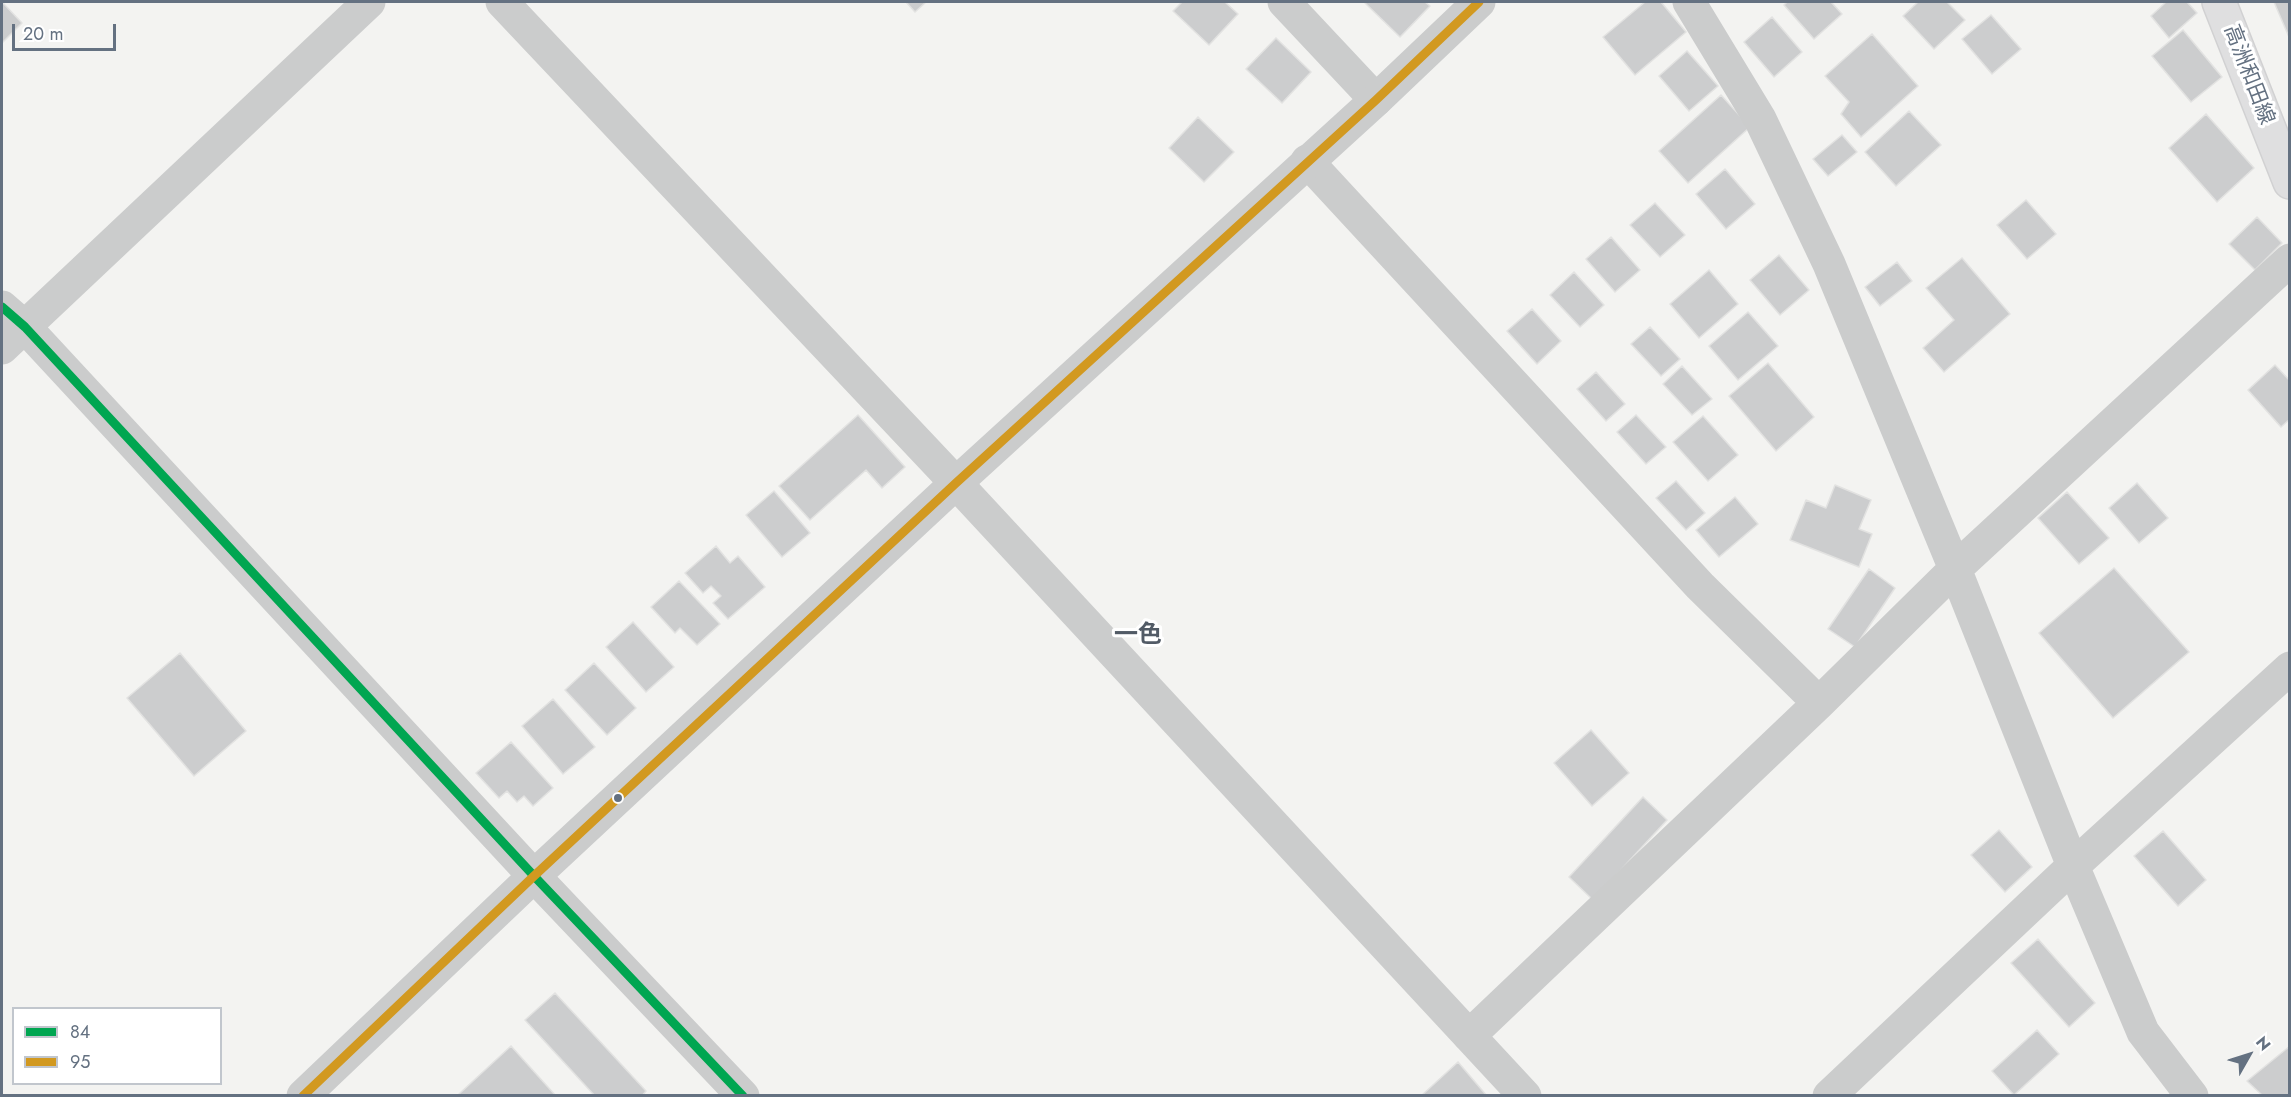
<!DOCTYPE html>
<meta charset="utf-8">
<style>
body{margin:0}
#map{position:relative;width:2291px;height:1097px;overflow:hidden;background:#f3f3f1;font-family:Jost,sans-serif}
canvas{display:block}
.frame{position:absolute;inset:0;border:3px solid #647181;pointer-events:none}
.legend{position:absolute;left:12px;top:1007px;width:210px;height:78px;box-sizing:border-box;background:#fff;border:2px solid #c1c6cd;margin:0;padding:8px 10px;list-style:none;font-size:18px;color:#647181}
.legend li{display:flex;align-items:center;gap:12px;height:30px}
.legend b{width:30px;border:2px solid #c1c6cd}
.north{position:absolute;left:2219px;top:1025px;width:60px;height:60px;-webkit-text-stroke:4px #fff;paint-order:stroke;rotate:51deg;font-size:16px;font-weight:700;line-height:24px;text-align:center;color:#647181}
.north::after{content:'';display:block;margin:auto;width:21px;height:27px;background:#647181;clip-path:polygon(50% 0,100% 100%,50% 72%,0 100%)}
.scale{position:absolute;left:12px;top:24px;width:104px;height:27px;box-sizing:border-box;border:3px solid #647181;border-top:0;padding-left:8px;font-size:18px;line-height:21px;white-space:nowrap;color:#647181;-webkit-text-stroke:4px #fff;paint-order:stroke}
</style>
<div id="map">
<canvas width="2291" height="1097"></canvas>
<div class="frame"></div>
<ul class="legend">
<li><b style="height:8px;background:#00a651"></b>84</li>
<li><b style="height:8px;background:#d29920"></b>95</li>
</ul>
<div class="north">N</div>
<div class="scale">20 m</div>
</div>
<script>
const g = document.querySelector('canvas').getContext('2d');
g.lineJoin = 'round';
function fill(path, color) {
  g.fillStyle = color;
  g.fill(path, 'evenodd');
}
function shape(rows) {
  const path = new Path2D();
  for (const r of rows) {
    path.moveTo(r[0], r[1]);
    for (let i = 2; i < r.length; i += 2) path.lineTo(r[i], r[i + 1]);
  }
  return path;
}
function stroke(path, color, width, dash) {
  g.strokeStyle = color;
  g.lineWidth = width;
  g.lineCap = dash ? 'butt' : 'round';
  g.setLineDash(dash || []);
  g.stroke(path);
}
function drawText(font, color, halo, rows, align = 'center') {
  g.font = font + ' Jost,"Noto Sans JP",sans-serif';
  g.lineWidth = 6;
  g.setLineDash([]);
  g.textBaseline = 'middle';
  g.strokeStyle = halo;
  g.fillStyle = color;
  for (const [text, x, y, turn = 0] of rows) {
    g.save();
    g.translate(x, y);
    g.rotate((+turn || 0) * Math.PI / 180);
    g.textAlign = isNaN(turn) ? turn : align;
    if (halo) g.strokeText(text, 0, 0);
    g.fillText(text, 0, 0);
    g.restore();
  }
}
const building = shape([
 [2,2,22,23,2,43,2,2],
 [906,2,926,2,915,12,906,2],
 [1182,2,1225,2,1238,14,1209,45,1173,11,1182,2],
 [1364,2,1425,2,1430,6,1400,37,1364,2],
 [1645,2,1661,2,1686,32,1635,75,1603,37,1645,2],
 [1787,2,1831,2,1842,14,1814,39,1784,5,1787,2],
 [1918,2,1947,2,1965,20,1934,49,1903,16,1918,2],
 [2166,2,2187,2,2197,13,2169,38,2151,16,2166,2],
 [2274,2,2290,2,2290,37,2289,37,2274,2],
 [1991,15,2021,49,1992,74,1962,39,1991,15],
 [1772,17,1802,52,1774,77,1744,42,1772,17],
 [2183,30,2222,77,2191,102,2152,56,2183,30],
 [1872,34,1918,86,1861,137,1841,114,1849,102,1825,76,1872,34],
 [1276,38,1311,72,1282,103,1246,69,1276,38],
 [1687,51,1718,86,1689,111,1659,76,1687,51],
 [1721,95,1750,127,1688,183,1659,151,1721,95],
 [1909,111,1941,145,1896,186,1865,152,1909,111],
 [2206,114,2254,168,2217,202,2169,148,2206,114],
 [1198,117,1234,152,1204,182,1169,148,1198,117],
 [1842,135,1857,152,1828,176,1813,159,1842,135],
 [1725,169,1755,204,1726,229,1696,194,1725,169],
 [2026,200,2056,234,2027,259,1997,225,2026,200],
 [1655,203,1685,235,1660,257,1630,225,1655,203],
 [2257,217,2282,243,2255,270,2229,244,2257,217],
 [1611,237,1640,270,1615,292,1586,259,1611,237],
 [1779,255,1809,290,1780,315,1750,280,1779,255],
 [1962,258,2010,314,1944,372,1923,348,1954,320,1926,288,1962,258],
 [1897,262,1912,281,1880,306,1865,287,1897,262],
 [1709,270,1738,304,1699,338,1670,304,1709,270],
 [1574,272,1604,305,1580,327,1550,295,1574,272],
 [1532,309,1561,341,1537,364,1507,331,1532,309],
 [1748,312,1778,346,1738,380,1709,346,1748,312],
 [1650,327,1680,359,1661,376,1631,344,1650,327],
 [1768,363,1814,417,1776,451,1729,396,1768,363],
 [2275,365,2290,381,2290,419,2281,427,2248,390,2275,365],
 [1682,366,1712,399,1692,415,1663,384,1682,366],
 [1596,372,1625,404,1606,421,1577,389,1596,372],
 [858,415,905,467,882,488,866,470,810,520,779,486,858,415],
 [1636,415,1666,447,1646,464,1617,432,1636,415],
 [1703,416,1738,455,1708,481,1673,442,1703,416],
 [1676,481,1705,513,1686,530,1656,498,1676,481],
 [2137,483,2168,518,2139,543,2109,508,2137,483],
 [1835,485,1871,500,1859,529,1872,534,1859,567,1790,540,1806,500,1826,508,1835,485],
 [774,491,810,533,782,557,746,515,774,491],
 [2067,492,2109,538,2079,564,2038,518,2067,492],
 [1735,497,1758,524,1719,557,1696,530,1735,497],
 [716,546,730,563,738,556,765,587,728,619,713,603,721,596,711,586,703,593,685,573,716,546],
 [2114,568,2189,652,2113,718,2039,633,2114,568],
 [1869,569,1895,588,1855,647,1828,629,1869,569],
 [679,581,720,624,697,645,680,628,675,633,651,607,679,581],
 [633,622,674,667,646,692,606,647,633,622],
 [180,653,246,731,194,776,127,698,180,653],
 [594,663,636,708,607,735,565,690,594,663],
 [553,699,595,747,563,774,522,726,553,699],
 [1591,730,1629,773,1592,806,1554,763,1591,730],
 [511,742,553,788,533,806,524,796,517,802,507,791,499,798,476,773,511,742],
 [1643,797,1667,820,1593,900,1569,877,1643,797],
 [1999,830,2032,867,2005,892,1971,855,1999,830],
 [2163,831,2206,880,2178,906,2134,856,2163,831],
 [2038,939,2095,1003,2069,1027,2011,963,2038,939],
 [555,993,646,1091,642,1096,595,1096,525,1020,555,993],
 [2037,1030,2059,1054,2014,1095,1992,1071,2037,1030],
 [511,1046,556,1096,461,1096,459,1094,511,1046],
 [2290,1046,2290,1096,2263,1096,2247,1081,2290,1046],
 [1458,1062,1487,1096,1421,1096,1458,1062]
]);
fill(building, '#cccdce');
stroke(building, '#e2e2e1', 1.5);
const secondary = shape([
 [2219,2,2290,182]
]);
stroke(secondary, '#d1d1d2', 36);
stroke(shape([
 [502,2,956,483,1525,1096],
 [1284,2,1376,100],
 [1689,2,1760,119,1829,264,1955,569,2073,866,2143,1032,2192,1096],
 [1307,161,1700,586,1819,703],
 [2,307,25,327,534,876,743,1096],
 [2,348,369,2],
 [1469,1036,1819,703,1955,569,2290,260],
 [1829,1096,2073,866,2290,668]
]), '#cbcccc', 33);
stroke(shape([
 [303,1096,534,876,956,483,1376,100,1479,2]
]), '#cbcccc', 33);
stroke(secondary, '#dfdfe0', 33);
stroke(shape([
 [2,307,25,327,534,876,743,1096]
]), '#00a651', 9);
stroke(shape([
 [303,1096,534,876,956,483,1376,100,1479,2]
]), '#d29920', 9);
for (const [x, y, r, color] of [
 [618,798,5,"#647181"]
]) {
  const dot = new Path2D();
  dot.arc(x, y, r, 0, 2 * Math.PI);
  g.fillStyle = color;
  g.fill(dot);
  stroke(dot, '#fff', 2);
}
drawText('21px', '#647181', '#fff', [
 ["高洲和田線",2248,75,69]
]);
drawText('bold 24px', '#525b66', '#fff', [
 ["一色",1138,636]
]);
</script>
